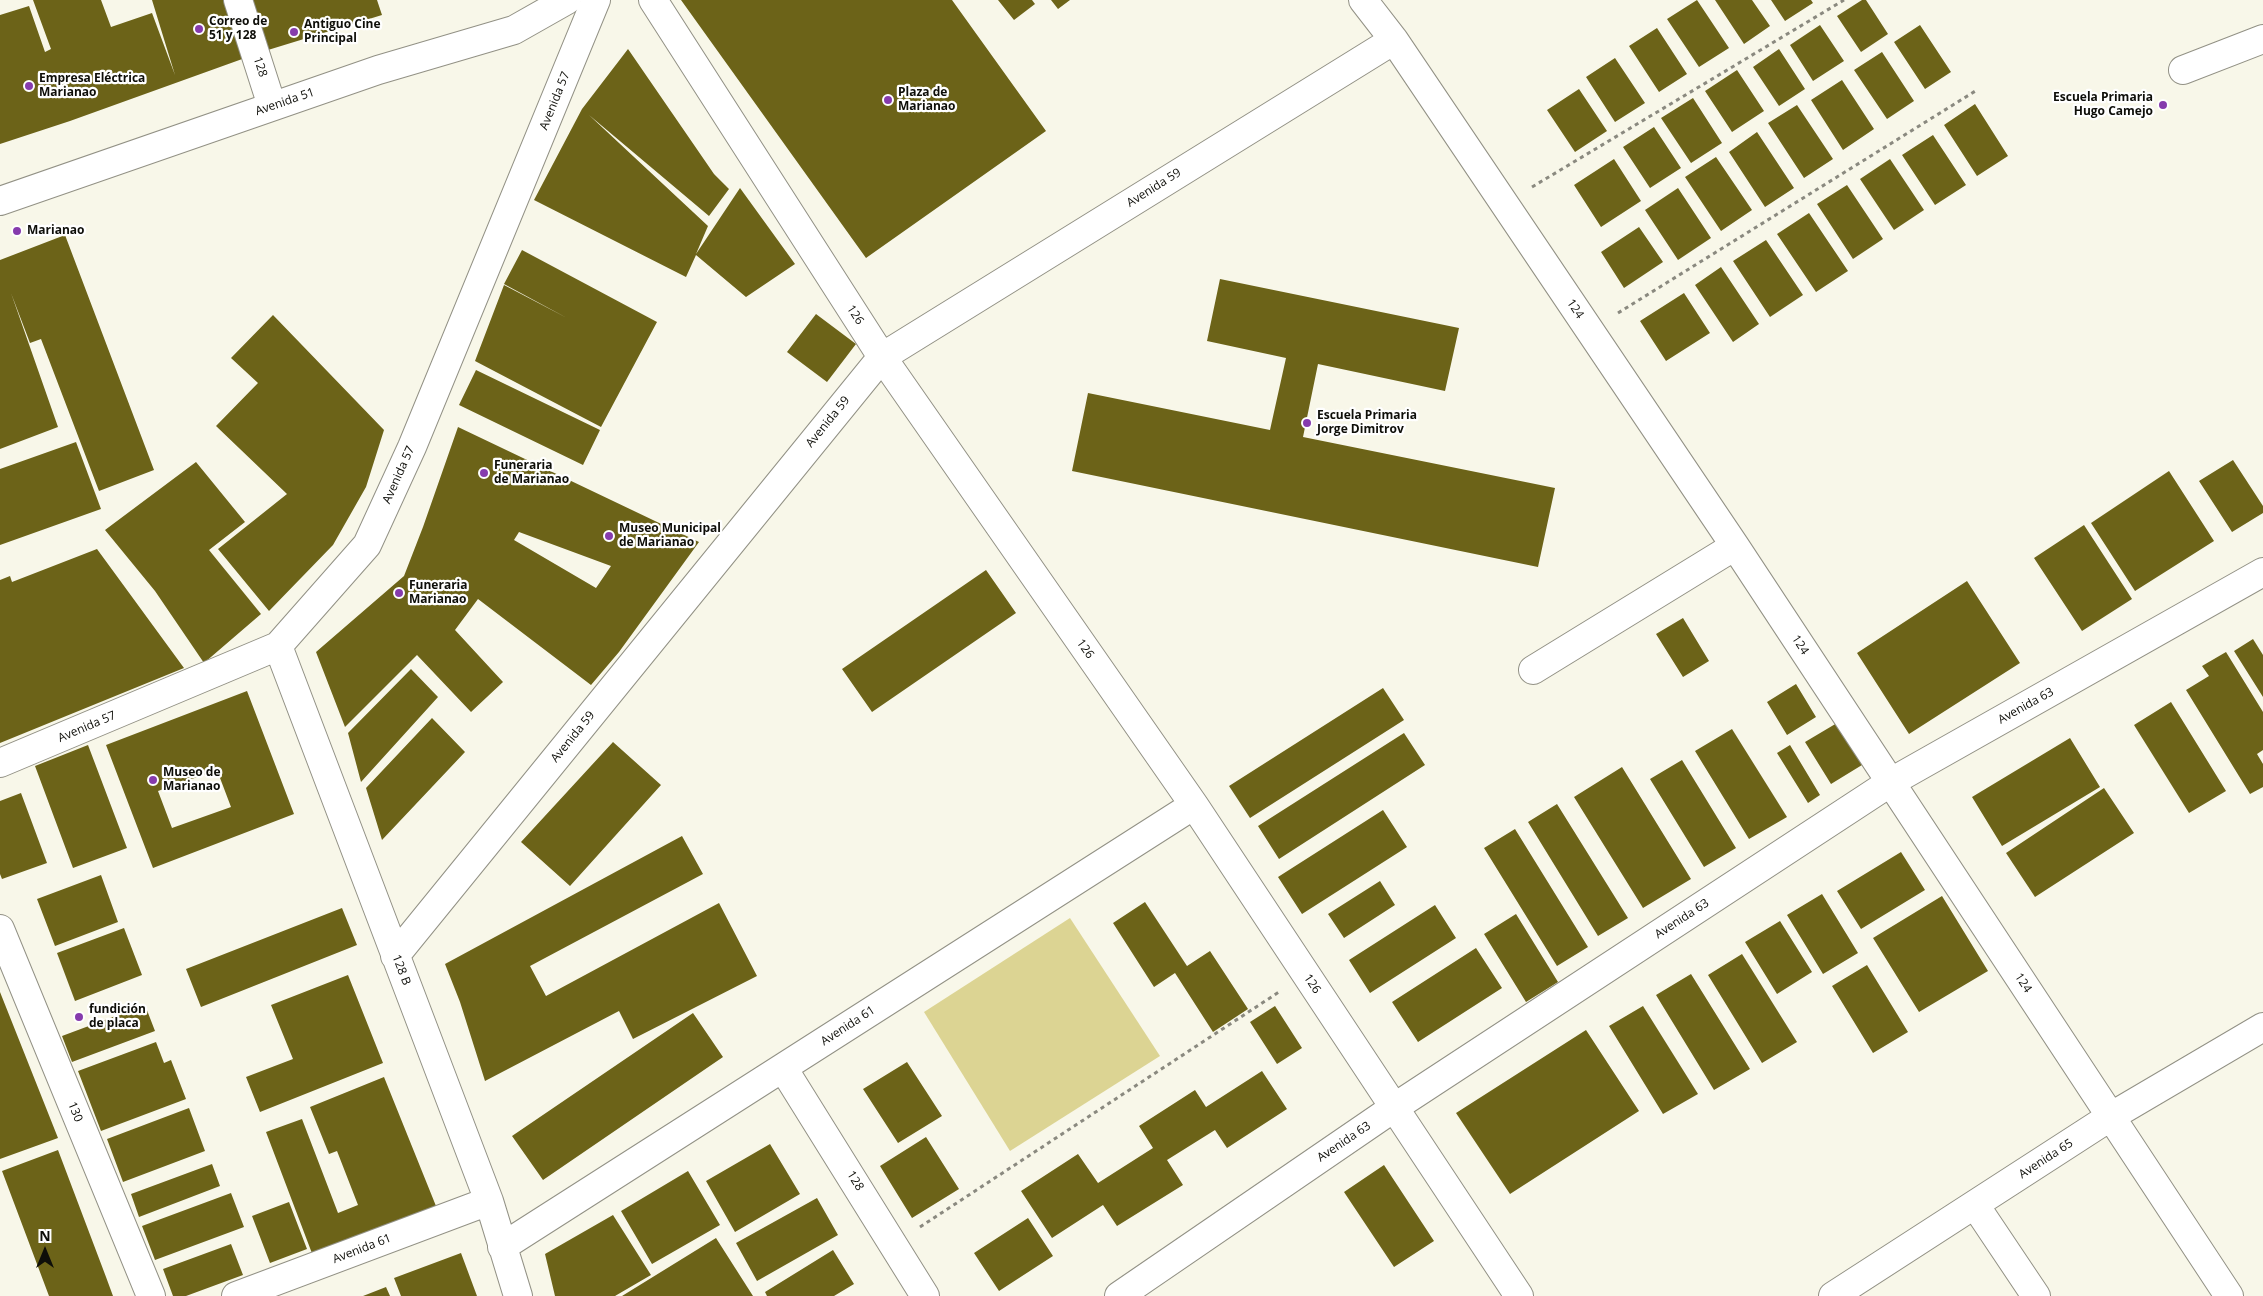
<!DOCTYPE html>
<meta charset="utf-8">
<style>
body{margin:0}
#map{position:relative;width:2263px;height:1296px;overflow:hidden;background:#f8f7e9;font-family:"Open Sans",sans-serif}
canvas{display:block}
.north{position:absolute;left:20px;top:1226px;width:50px;height:50px;-webkit-text-stroke:4px #fff;paint-order:stroke;rotate:0deg;font-size:14px;font-weight:700;line-height:20px;text-align:center;color:#0e0e09}
.north::after{content:'';display:block;margin:auto;width:18px;height:22px;background:#0e0e09;clip-path:polygon(50% 0,100% 100%,50% 72%,0 100%)}
</style>
<div id="map">
<canvas width="2263" height="1296"></canvas>
<div class="north">N</div>
</div>
<script>
const g = document.querySelector('canvas').getContext('2d');
g.lineJoin = 'round';
function fill(path, color) {
  g.fillStyle = color;
  g.fill(path, 'evenodd');
}
function shape(rows) {
  const path = new Path2D();
  for (const r of rows) {
    path.moveTo(r[0], r[1]);
    for (let i = 2; i < r.length; i += 2) path.lineTo(r[i], r[i + 1]);
  }
  return path;
}
function stroke(path, color, width, dash) {
  g.strokeStyle = color;
  g.lineWidth = width;
  g.lineCap = dash ? 'butt' : 'round';
  g.setLineDash(dash || []);
  g.stroke(path);
}
function drawText(font, color, halo, rows, align = 'center') {
  g.font = font + ' "Open Sans",sans-serif';
  g.lineWidth = 4.5;
  g.setLineDash([]);
  g.textBaseline = 'middle';
  g.strokeStyle = halo;
  g.fillStyle = color;
  for (const [text, x, y, turn = 0] of rows) {
    g.save();
    g.translate(x, y);
    g.rotate((+turn || 0) * Math.PI / 180);
    g.textAlign = isNaN(turn) ? turn : align;
    if (halo) g.strokeText(text, 0, 0);
    g.fillText(text, 0, 0);
    g.restore();
  }
}
fill(shape([
 [1070,918,1160,1056,1010,1151,924,1012]
]), '#dcd493');
fill(shape([
 [33,0,101,0,111,27,152,13,175,75,152,0,228,0,245,58,70,121,0,144,0,15,29,6,45,52,51,49],
 [253,0,377,0,382,15,268,50],
 [681,0,952,0,1046,131,866,258],
 [998,0,1032,0,1035,4,1014,20],
 [1051,0,1070,0,1058,9],
 [1697,0,1729,48,1699,67,1667,19],
 [1715,0,1752,0,1770,26,1744,44],
 [1771,0,1811,0,1813,3,1785,21],
 [1862,0,1866,0,1888,34,1861,52,1837,16],
 [1820,25,1844,61,1813,81,1790,45],
 [1920,25,1951,72,1925,89,1894,42],
 [1657,28,1687,74,1659,92,1629,46],
 [628,49,714,174,729,189,709,216,589,115,708,226,696,254,740,188,795,264,746,297,696,255,686,277,534,200,582,109],
 [1779,49,1805,89,1779,106,1753,67],
 [1882,52,1914,101,1887,119,1854,70],
 [1615,58,1645,103,1615,122,1586,77],
 [1737,70,1764,111,1732,132,1705,91],
 [1842,80,1874,129,1843,150,1811,100],
 [1579,89,1607,131,1575,152,1547,110],
 [1693,98,1722,143,1691,163,1661,118],
 [1975,104,2008,156,1977,176,1944,125],
 [1797,105,1833,159,1804,178,1768,123],
 [1654,127,1681,168,1650,188,1623,147],
 [1757,132,1794,188,1765,207,1729,152],
 [1933,135,1966,185,1935,205,1902,155],
 [1716,157,1752,210,1721,231,1685,177],
 [1614,159,1641,201,1601,227,1574,185],
 [1890,159,1924,210,1894,230,1860,179],
 [1847,185,1883,239,1853,259,1817,204],
 [1678,188,1711,238,1678,260,1645,210],
 [1809,213,1848,271,1816,292,1777,234],
 [1639,227,1663,262,1624,288,1601,252],
 [65,235,154,470,99,491,41,339,30,343,11,293,58,427,0,449,0,260],
 [1766,240,1803,295,1770,317,1733,261],
 [522,250,657,322,601,427,475,361,504,285,567,318,504,284],
 [1721,267,1759,324,1733,342,1695,285],
 [1220,279,1459,328,1445,391,1318,364,1303,437,1555,488,1538,567,1072,471,1088,393,1270,430,1286,358,1207,341],
 [1684,293,1710,333,1666,361,1640,321],
 [816,314,856,344,827,382,787,352],
 [273,315,384,430,366,487,333,545,269,611,218,549,287,494,216,426,258,383,231,358],
 [476,370,600,430,583,465,459,405],
 [458,427,699,542,619,652,591,685,478,599,455,630,503,682,471,712,417,655,345,727,316,652,404,576,423,527],
 [519,532,611,566,596,588,514,540],
 [76,442,101,509,0,545,0,469],
 [2233,460,2263,506,2263,513,2232,532,2199,481],
 [196,462,245,522,209,550,261,614,204,663,155,591,105,530],
 [2169,471,2214,541,2135,591,2091,523],
 [2084,525,2132,599,2082,631,2034,558],
 [97,549,184,668,0,743,0,580,10,576,12,582],
 [986,570,1016,613,872,712,842,669],
 [1967,581,2020,663,1909,734,1857,653],
 [1683,618,1709,661,1683,677,1656,634],
 [2253,639,2263,655,2263,697,2234,651],
 [2226,652,2263,712,2263,750,2257,754,2263,764,2263,787,2250,794,2186,690,2209,676,2202,666],
 [411,669,438,697,361,782,348,733],
 [1796,684,1816,717,1787,735,1767,702],
 [1383,688,1404,720,1250,818,1229,786],
 [247,691,294,814,153,868,106,745],
 [217,770,231,807,172,828,158,791],
 [2171,702,2226,791,2189,813,2134,725],
 [432,718,465,752,382,840,366,788],
 [1837,723,1862,765,1831,784,1805,742],
 [1732,729,1787,817,1749,839,1695,751],
 [1404,733,1425,765,1279,859,1258,826],
 [2070,738,2100,787,2002,846,1972,797],
 [613,742,661,785,570,886,521,842],
 [88,745,127,848,73,868,35,766],
 [1790,745,1820,795,1808,803,1777,753],
 [1682,760,1736,848,1704,867,1650,779],
 [1622,767,1691,879,1643,908,1574,797],
 [2104,788,2134,833,2035,897,2006,853],
 [21,793,47,863,2,879,0,874,0,801],
 [1557,804,1628,918,1598,936,1528,822],
 [1383,810,1407,847,1302,914,1278,877],
 [1515,829,1588,947,1557,966,1484,848],
 [682,836,703,874,530,966,546,996,719,903,757,976,633,1039,619,1011,485,1081,460,1002,445,964],
 [1901,852,1925,890,1861,929,1837,891],
 [101,875,118,922,55,946,37,899],
 [1380,881,1395,905,1344,938,1328,914],
 [1822,894,1858,953,1823,974,1787,915],
 [1942,896,1988,971,1919,1012,1873,938],
 [1145,902,1187,966,1210,951,1248,1009,1213,1032,1175,973,1154,987,1113,923],
 [1435,905,1456,938,1370,993,1349,960],
 [342,908,357,945,201,1007,186,969],
 [1516,914,1558,982,1526,1002,1484,934],
 [1780,921,1812,972,1777,994,1745,942],
 [124,928,142,975,75,1001,57,953],
 [1476,948,1502,988,1418,1042,1392,1002],
 [1742,954,1797,1042,1762,1063,1708,975],
 [1867,965,1908,1032,1873,1053,1832,986],
 [1691,974,1750,1069,1714,1090,1656,995],
 [348,975,383,1063,260,1112,246,1077,293,1059,271,1005],
 [0,992,58,1138,0,1159],
 [145,1005,155,1031,72,1062,62,1036],
 [1275,1006,1302,1048,1277,1064,1250,1022],
 [1643,1006,1698,1094,1663,1114,1609,1026],
 [693,1013,723,1057,543,1180,512,1136],
 [1586,1030,1639,1111,1510,1194,1456,1113],
 [156,1042,164,1063,171,1060,186,1099,101,1131,78,1071],
 [907,1062,942,1116,898,1143,863,1089],
 [1262,1071,1287,1109,1227,1148,1215,1130,1167,1160,1183,1185,1117,1226,1103,1205,1052,1238,1021,1191,1078,1154,1098,1183,1153,1148,1139,1126,1195,1090,1206,1107],
 [384,1077,438,1211,313,1256,266,1132,302,1119,338,1213,358,1205,337,1151,329,1154,310,1107],
 [189,1108,205,1151,123,1182,107,1139],
 [926,1137,959,1189,912,1218,880,1166],
 [770,1144,800,1194,735,1232,706,1181],
 [58,1150,106,1277,113,1296,49,1296,2,1171],
 [212,1164,220,1186,139,1217,131,1194],
 [1384,1165,1434,1241,1394,1267,1344,1192],
 [688,1171,720,1225,652,1264,621,1211],
 [231,1193,244,1227,155,1260,142,1226],
 [817,1198,838,1235,757,1281,736,1243],
 [289,1202,307,1249,270,1263,252,1216],
 [613,1215,651,1275,615,1296,555,1296,545,1254],
 [1028,1218,1053,1256,999,1291,974,1253],
 [716,1238,753,1296,622,1296],
 [231,1244,243,1275,186,1296,173,1296,163,1269],
 [833,1250,854,1284,834,1296,767,1296,765,1292],
 [461,1253,477,1296,401,1296,394,1278],
 [386,1287,390,1296,363,1296]
]), '#6c6318');
const minor = shape([
 [238,0,272,106],
 [653,0,882,357,1194,805,1519,1296],
 [1363,0,1394,40,1735,546,2229,1296],
 [2183,70,2263,39],
 [278,646,489,1201,518,1296],
 [1533,670,1735,546],
 [0,763,278,646,367,545,412,447,596,0],
 [0,929,151,1296],
 [395,956,882,357,1394,40],
 [783,1068,925,1296],
 [1975,1205,2036,1296],
 [502,1247,1194,805],
 [236,1296,489,1201],
 [1119,1296,1395,1107,1891,782,2263,572],
 [1833,1296,2110,1117,2263,1027]
]);
const major = shape([
 [0,201,378,70,514,30,567,0]
]);
stroke(minor, '#929185', 30);
stroke(major, '#929185', 30);
stroke(shape([
 [1532,187,1844,0],
 [1618,313,1977,90],
 [920,1227,1279,992]
]), '#8a897f', 3, [4, 4]);
stroke(minor, '#fff', 28);
stroke(major, '#fff', 28);
for (const [x, y, r, color] of [
 [199,29,5,"#863bad"],
 [294,32,5,"#863bad"],
 [29,86,5,"#863bad"],
 [888,100,5,"#863bad"],
 [2163,105,5,"#863bad"],
 [17,231,5,"#863bad"],
 [1307,423,5,"#863bad"],
 [484,473,5,"#863bad"],
 [609,536,5,"#863bad"],
 [399,593,5,"#863bad"],
 [153,780,5,"#863bad"],
 [79,1017,5,"#863bad"]
]) {
  const dot = new Path2D();
  dot.arc(x, y, r, 0, 2 * Math.PI);
  g.fillStyle = color;
  g.fill(dot);
  stroke(dot, '#fff', 2);
}
drawText('bold 12px', '#0e0e09', '#fff', [
 ["Correo de",209,22],
 ["51 y 128",209,36],
 ["Antiguo Cine",304,25],
 ["Principal",304,39],
 ["Empresa Eléctrica",39,79],
 ["Marianao",39,93],
 ["Plaza de",898,93],
 ["Marianao",898,107],
 ["Escuela Primaria",2153,98,"right"],
 ["Hugo Camejo",2153,112,"right"],
 ["Marianao",27,231],
 ["Escuela Primaria",1317,416],
 ["Jorge Dimitrov",1317,430],
 ["Funeraria",494,466],
 ["de Marianao",494,480],
 ["Museo Municipal",619,529],
 ["de Marianao",619,543],
 ["Funeraria",409,586],
 ["Marianao",409,600],
 ["Museo de",163,773],
 ["Marianao",163,787],
 ["fundición",89,1010],
 ["de placa",89,1024]
], 'left');
drawText('12px', '#0e0e09', '#fff', [
 ["128",260,67,72],
 ["Avenida 57",555,101,-68],
 ["Avenida 51",285,102,-19],
 ["Avenida 59",1154,188,-32],
 ["124",1575,309,56],
 ["126",855,315,57],
 ["Avenida 59",828,422,-51],
 ["Avenida 57",399,475,-66],
 ["124",1800,645,57],
 ["126",1085,649,55],
 ["Avenida 63",2026,706,-29],
 ["Avenida 57",87,727,-23],
 ["Avenida 59",573,737,-51],
 ["Avenida 63",1682,919,-33],
 ["128 B",401,970,69],
 ["124",2023,983,57],
 ["126",1312,984,56],
 ["Avenida 61",848,1026,-33],
 ["130",75,1112,68],
 ["Avenida 63",1344,1142,-34],
 ["Avenida 65",2046,1159,-33],
 ["128",855,1181,58],
 ["Avenida 61",362,1249,-21]
]);
</script>
